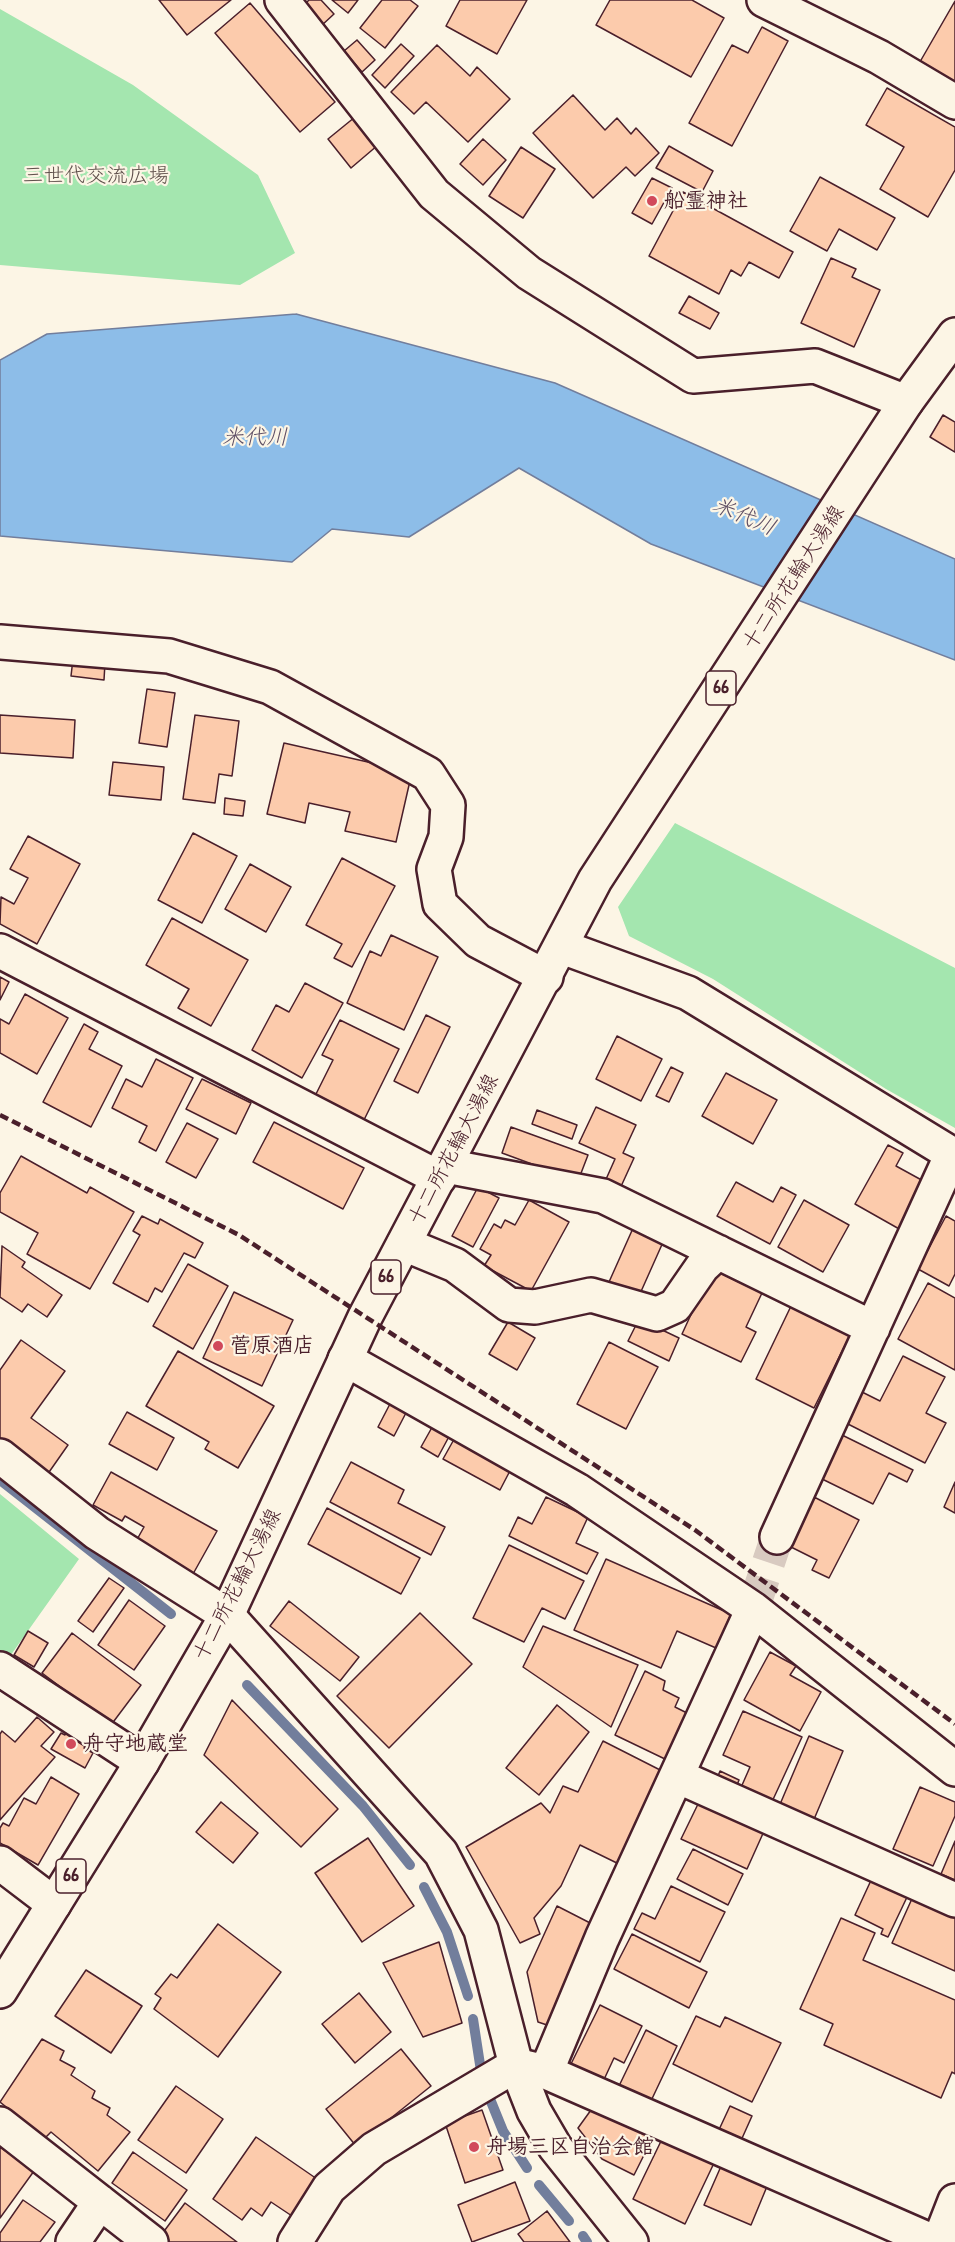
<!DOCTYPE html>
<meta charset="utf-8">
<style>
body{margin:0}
canvas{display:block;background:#fcf5e5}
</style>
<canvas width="955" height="2242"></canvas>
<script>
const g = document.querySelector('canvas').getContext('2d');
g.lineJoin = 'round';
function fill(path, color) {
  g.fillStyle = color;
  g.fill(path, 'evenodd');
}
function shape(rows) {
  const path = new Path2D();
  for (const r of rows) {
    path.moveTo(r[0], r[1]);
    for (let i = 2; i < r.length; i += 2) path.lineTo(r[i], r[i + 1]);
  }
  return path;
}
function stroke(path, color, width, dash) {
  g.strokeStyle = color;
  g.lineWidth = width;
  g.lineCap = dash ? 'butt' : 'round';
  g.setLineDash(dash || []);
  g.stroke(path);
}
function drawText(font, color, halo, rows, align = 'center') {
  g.font = font + ' "Patrick Hand","Klee One",sans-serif';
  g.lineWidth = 4.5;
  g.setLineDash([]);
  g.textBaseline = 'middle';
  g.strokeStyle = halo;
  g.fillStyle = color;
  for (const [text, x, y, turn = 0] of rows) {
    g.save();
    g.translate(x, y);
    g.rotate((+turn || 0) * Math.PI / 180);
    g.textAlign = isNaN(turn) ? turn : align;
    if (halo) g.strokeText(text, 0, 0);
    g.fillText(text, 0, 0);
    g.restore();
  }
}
fill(shape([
 [0,9,133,85,258,175,295,253,240,285,0,265],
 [675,823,955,968,955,1128,886,1089,713,979,629,936,618,907],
 [0,1494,79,1559,8,1659,0,1653]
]), '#a4e6af');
const water = shape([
 [296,314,555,383,955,559,955,660,651,544,519,468,409,537,332,529,292,562,0,536,0,360,47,334,296,314]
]);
fill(water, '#8dbde8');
stroke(water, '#727e9c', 1.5);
stroke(shape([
 [0,1480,171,1614],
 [247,1685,363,1806,410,1865],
 [424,1887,447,1932,468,1996],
 [473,2019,481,2071],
 [490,2099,503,2131,527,2168],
 [539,2185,569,2221],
 [583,2236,587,2242]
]), '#727e9c', 10);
const building = shape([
 [159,0,231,0,187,35,159,0],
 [309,0,321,0,334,14,321,26,303,6,309,0],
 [332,0,358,0,348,13,332,0],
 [382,0,410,0,418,6,385,48,360,28,382,0],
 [460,0,527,0,497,54,446,26,460,0],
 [610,0,692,0,724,18,691,77,596,25,610,0],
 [955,1,955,89,917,67,955,1],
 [250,3,335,102,300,132,215,33,250,3],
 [762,27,788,41,732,146,689,123,732,45,748,53,762,27],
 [357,40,375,60,362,72,344,51,357,40],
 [401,44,414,56,385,88,372,75,401,44],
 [437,45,470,76,477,67,510,99,468,142,426,102,414,114,391,92,437,45],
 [887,88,955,127,955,170,928,217,880,189,904,147,866,125,887,88],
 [573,95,605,130,617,118,631,134,636,128,659,153,635,176,626,167,593,198,533,133,573,95],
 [355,117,378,145,351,168,328,139,355,117],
 [483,139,506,160,483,185,460,164,483,139],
 [669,146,713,171,702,192,656,168,669,146],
 [521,147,555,169,523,218,489,196,521,147],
 [820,177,895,218,877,250,839,229,827,251,790,231,820,177],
 [652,178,672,188,652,224,632,213,652,178],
 [683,192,793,252,779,278,749,262,741,276,731,270,719,294,649,256,683,192],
 [831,258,856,269,852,277,880,290,854,347,801,323,831,258],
 [689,296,719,313,710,329,679,313,689,296],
 [943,415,955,422,955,452,930,437,943,415],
 [73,659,105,663,104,680,71,676,73,659],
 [147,689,175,693,167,747,139,743,147,689],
 [0,715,75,720,73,758,0,753,0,715],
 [195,715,239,721,232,776,219,774,215,803,183,799,195,715],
 [284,743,412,772,396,842,345,831,350,812,309,803,305,823,267,814,284,743],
 [113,762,164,767,161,800,109,795,113,762],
 [225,798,245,801,243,816,224,814,225,798],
 [193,833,237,856,202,923,158,900,193,833],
 [28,836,80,864,37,944,0,924,1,897,14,904,28,878,10,869,28,836],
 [342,858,395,886,352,967,334,958,342,944,306,925,342,858],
 [250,864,291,887,266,932,225,909,250,864],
 [172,918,248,960,211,1026,178,1008,189,989,146,965,172,918],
 [391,935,438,957,404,1030,347,1003,370,951,381,956,391,935],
 [0,977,9,982,0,1000,0,977],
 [305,983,343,1003,302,1078,252,1050,276,1005,289,1012,305,983],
 [25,994,68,1018,37,1074,0,1053,0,1019,9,1024,25,994],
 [426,1015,450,1027,418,1093,394,1081,426,1015],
 [340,1020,399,1049,361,1126,312,1102,333,1060,322,1055,340,1020],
 [84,1024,98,1032,89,1049,122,1066,91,1127,43,1102,84,1024],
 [617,1036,662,1059,641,1101,596,1079,617,1036],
 [156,1059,193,1078,156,1151,139,1142,147,1126,112,1108,126,1079,142,1087,156,1059],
 [671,1067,683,1073,669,1102,656,1096,671,1067],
 [726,1073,777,1100,753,1144,702,1116,726,1073],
 [202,1079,251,1103,236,1134,186,1109,202,1079],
 [596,1107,636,1125,623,1153,634,1158,618,1193,603,1186,615,1159,579,1143,596,1107],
 [537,1110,577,1125,572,1139,532,1124,537,1110],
 [274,1122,364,1168,343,1209,253,1162,274,1122],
 [187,1123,218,1139,196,1178,166,1162,187,1123],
 [511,1127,588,1155,578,1181,502,1153,511,1127],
 [888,1145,903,1153,896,1166,927,1183,901,1230,855,1204,888,1145],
 [21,1156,87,1193,90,1187,134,1212,90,1289,27,1254,38,1233,0,1212,0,1193,21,1156],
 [736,1182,773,1202,781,1187,796,1195,770,1244,717,1216,736,1182],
 [478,1187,499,1198,473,1247,452,1236,478,1187],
 [529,1200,569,1222,531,1291,484,1266,491,1255,480,1249,494,1224,501,1228,505,1220,515,1225,529,1200],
 [804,1200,849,1225,823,1272,778,1247,804,1200],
 [142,1216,158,1224,160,1219,203,1243,195,1258,184,1253,162,1292,155,1288,148,1302,113,1283,140,1235,133,1231,142,1216],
 [946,1216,955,1221,955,1274,949,1286,918,1269,946,1216],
 [634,1226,664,1240,639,1296,609,1282,634,1226],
 [2,1246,25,1262,22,1267,62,1295,47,1317,28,1304,22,1312,0,1297,2,1246],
 [188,1264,228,1286,193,1349,153,1326,188,1264],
 [712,1269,762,1293,746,1327,756,1332,741,1362,682,1334,712,1269],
 [928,1283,955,1298,955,1370,898,1339,928,1283],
 [234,1292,293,1320,262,1386,203,1358,234,1292],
 [792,1304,851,1333,814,1408,756,1379,792,1304],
 [639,1319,679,1338,669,1361,628,1341,639,1319],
 [508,1322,535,1338,517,1370,489,1354,508,1322],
 [21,1340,65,1371,31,1418,68,1445,47,1475,0,1441,0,1370,21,1340],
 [609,1342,658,1367,626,1429,577,1404,609,1342],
 [178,1351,274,1406,238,1468,205,1449,209,1442,146,1406,178,1351],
 [903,1356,945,1377,926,1413,946,1423,925,1463,840,1420,856,1389,880,1401,903,1356],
 [392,1400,408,1409,394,1436,378,1427,392,1400],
 [127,1412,174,1438,157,1470,109,1444,127,1412],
 [435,1422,452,1431,438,1457,421,1447,435,1422],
 [457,1434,513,1465,500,1490,443,1459,457,1434],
 [840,1434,913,1470,907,1482,889,1473,873,1504,818,1477,840,1434],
 [351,1462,404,1490,398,1503,445,1527,431,1555,330,1502,351,1462],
 [111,1472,217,1531,193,1574,135,1543,144,1527,125,1516,122,1521,93,1505,111,1472],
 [955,1482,955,1513,944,1507,955,1482],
 [546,1497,588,1517,576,1543,598,1553,587,1574,509,1536,518,1517,532,1524,546,1497],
 [814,1497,859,1520,829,1578,812,1570,817,1560,789,1546,814,1497],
 [327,1508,420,1558,401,1594,308,1544,327,1508],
 [509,1545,584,1581,565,1619,542,1608,524,1642,473,1618,509,1545],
 [606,1559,731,1614,716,1648,677,1631,661,1668,574,1630,606,1559],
 [109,1578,124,1588,93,1632,78,1621,109,1578],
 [129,1600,165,1626,134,1670,98,1645,129,1600],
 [289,1601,359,1657,340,1681,270,1626,289,1601],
 [420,1613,472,1664,389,1748,337,1696,420,1613],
 [543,1626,638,1665,611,1727,523,1667,543,1626],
 [28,1631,48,1643,34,1667,14,1655,28,1631],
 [72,1633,141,1685,111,1725,42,1673,72,1633],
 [770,1652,796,1666,790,1675,821,1692,800,1731,744,1700,770,1652],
 [645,1671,665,1681,663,1690,679,1698,675,1707,689,1714,667,1760,615,1735,645,1671],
 [232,1700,338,1809,301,1847,204,1755,232,1700],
 [557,1705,589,1732,539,1795,506,1768,557,1705],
 [743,1711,802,1737,770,1806,739,1792,750,1767,723,1755,743,1711],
 [37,1717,54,1732,41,1746,55,1757,0,1820,0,1734,2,1731,15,1742,37,1717],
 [69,1728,89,1739,84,1748,93,1753,85,1768,51,1749,61,1733,65,1735,69,1728],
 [809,1736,843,1751,812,1824,778,1809,809,1736],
 [603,1741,668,1774,623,1866,580,1845,561,1886,534,1918,540,1934,520,1943,466,1847,541,1803,550,1813,563,1786,578,1792,603,1741],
 [720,1771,739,1780,733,1795,714,1786,720,1771],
 [51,1777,79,1794,38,1865,0,1843,0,1828,3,1823,9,1826,24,1798,36,1804,51,1777],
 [920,1787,955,1802,955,1816,933,1866,893,1849,920,1787],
 [700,1800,765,1829,747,1869,681,1839,700,1800],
 [221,1802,258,1833,233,1863,196,1832,221,1802],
 [368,1838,414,1906,362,1942,315,1873,368,1838],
 [955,1841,955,1880,941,1874,955,1841],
 [693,1849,743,1874,728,1905,677,1879,693,1849],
 [873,1876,909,1893,888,1937,881,1934,883,1929,855,1915,873,1876],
 [671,1886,725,1912,700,1962,634,1929,642,1913,655,1919,671,1886],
 [915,1892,955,1911,955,1971,892,1943,915,1892],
 [557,1906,596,1926,550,2026,538,2022,527,1972,557,1906],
 [841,1918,875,1933,863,1960,955,2000,955,2074,952,2072,941,2098,824,2045,833,2024,800,2009,841,1918],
 [218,1924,281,1972,218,2057,154,2009,161,1998,155,1994,171,1974,177,1978,218,1924],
 [632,1934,707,1972,689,2008,614,1969,632,1934],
 [439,1942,462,2023,423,2037,383,1963,439,1942],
 [86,1970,142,2006,111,2053,55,2016,86,1970],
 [359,1993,391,2032,355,2063,322,2024,359,1993],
 [600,2005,642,2026,624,2063,614,2058,601,2086,568,2070,600,2005],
 [696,2016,720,2027,725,2017,781,2043,752,2102,673,2064,696,2016],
 [646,2030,677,2046,650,2103,618,2088,646,2030],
 [42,2039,64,2051,60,2060,75,2068,71,2075,95,2091,92,2098,110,2108,107,2115,130,2132,98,2171,51,2132,45,2138,0,2102,42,2039],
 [401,2049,431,2086,356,2146,326,2109,401,2049],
 [176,2086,223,2119,186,2173,138,2140,176,2086],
 [730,2106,752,2116,739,2145,717,2134,730,2106],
 [482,2110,503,2170,465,2183,445,2123,482,2110],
 [591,2110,653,2137,634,2175,602,2159,578,2128,591,2110],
 [256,2137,317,2179,292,2216,271,2202,262,2216,251,2208,242,2220,213,2199,256,2137],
 [663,2137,715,2161,685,2224,633,2199,663,2137],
 [0,2147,34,2171,0,2218,0,2147],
 [133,2152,187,2190,165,2221,112,2183,133,2152],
 [722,2164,768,2184,751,2225,704,2205,722,2164],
 [515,2182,530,2221,472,2242,458,2205,515,2182],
 [23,2200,55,2222,40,2242,0,2242,0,2233,23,2200],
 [185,2203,237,2242,165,2242,159,2238,185,2203],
 [547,2211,570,2242,524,2242,518,2234,547,2211]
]);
fill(building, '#fccbac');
stroke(building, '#4a1f2b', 1.5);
stroke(shape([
 [753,1609,777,1537]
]), '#d8cac0', 33, [33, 16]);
const street = shape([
 [282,0,434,194,529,273,693,376,815,366,906,402],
 [764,0,879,57,955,102],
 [0,642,169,656,270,687,428,774,448,805,446,837,434,869,440,904,478,941,546,977],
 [0,951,439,1178],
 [446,1166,603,1196,873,1328],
 [404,1244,455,1265,509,1305,535,1307,591,1295,657,1314,675,1306,702,1267,718,1252],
 [345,1359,577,1490,753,1609,955,1769],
 [0,1456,97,1533,227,1615],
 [777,1537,952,1154],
 [0,1669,142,1762],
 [677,1776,955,1900],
 [0,1863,54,1904],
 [546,2072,934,2242],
 [0,2124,151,2242],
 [73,2242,100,2202],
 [295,2242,329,2188,374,2149,516,2065,546,2072,602,1938,753,1609],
 [939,2242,955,2201]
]);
const secondary = shape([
 [562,947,688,993,955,1156],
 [227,1615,441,1853,481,1930,516,2065,534,2111,555,2147,631,2242]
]);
const primary = shape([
 [0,1991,142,1762,227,1615,365,1317,595,880,906,402,955,335]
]);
stroke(street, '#4a1f2b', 38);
stroke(secondary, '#4a1f2b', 38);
stroke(primary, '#4a1f2b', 38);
stroke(street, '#fcf5e5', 33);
stroke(secondary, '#fcf5e5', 33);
stroke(primary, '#fcf5e5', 33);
stroke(shape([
 [0,1115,239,1235,695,1530,955,1724]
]), '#4a1f2b', 4.5, [9, 4.5]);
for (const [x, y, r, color] of [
 [652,201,6,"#d1495b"],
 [218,1346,6,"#d1495b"],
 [71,1744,6,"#d1495b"],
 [474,2147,6,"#d1495b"]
]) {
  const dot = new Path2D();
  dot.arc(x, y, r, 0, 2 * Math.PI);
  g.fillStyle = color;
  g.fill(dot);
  stroke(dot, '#fcf5e5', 2);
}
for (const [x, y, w] of [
 [721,688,30],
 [386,1277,30],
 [71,1876,30]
]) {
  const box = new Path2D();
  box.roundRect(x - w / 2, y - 17, w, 34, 4.5);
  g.fillStyle = '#fcf5e5';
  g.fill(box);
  stroke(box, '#4a1f2b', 1.5);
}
drawText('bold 20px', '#4a1f2b', null, [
 ["66",721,688],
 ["66",386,1277],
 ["66",71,1876]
]);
drawText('21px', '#60514c', '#fcf5e5', [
 ["三世代交流広場",96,176]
]);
drawText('bold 21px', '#4a1f2b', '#fcf5e5', [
 ["船霊神社",664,201],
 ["菅原酒店",230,1346],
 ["舟守地蔵堂",83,1744],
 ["舟場三区自治会館",486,2147]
], 'left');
drawText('21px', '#4a1f2b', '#fcf5e5', [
 ["十二所花輪大湯線",794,578,-57],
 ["十二所花輪大湯線",454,1150,-62],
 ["十二所花輪大湯線",238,1585,-63]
]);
drawText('italic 22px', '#5e4e64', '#fcf5e5', [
 ["米代川",255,438],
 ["米代川",744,517,23]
]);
</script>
